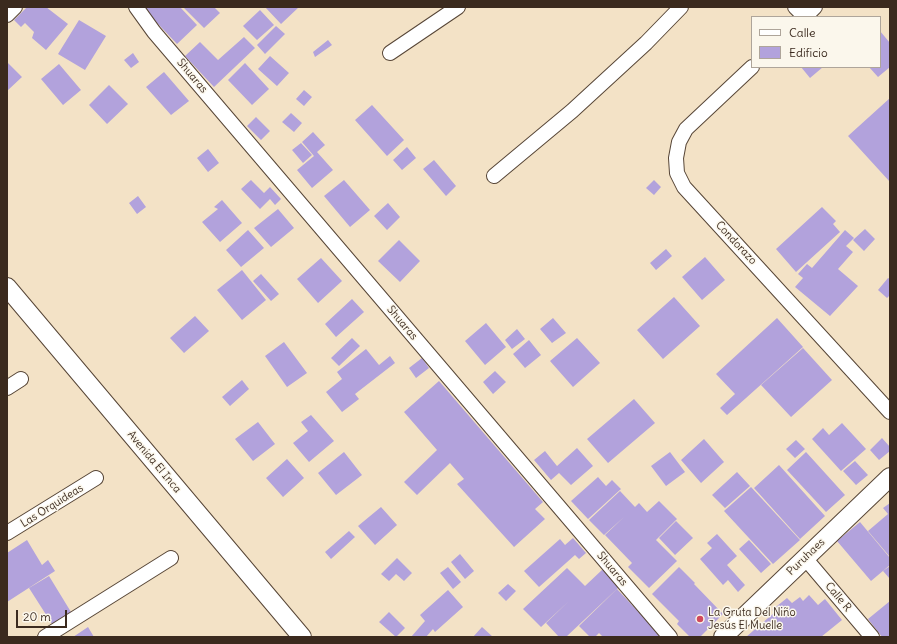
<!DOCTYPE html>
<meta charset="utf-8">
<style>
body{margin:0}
#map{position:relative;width:897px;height:644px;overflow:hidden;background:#f3e2c6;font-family:Delius,sans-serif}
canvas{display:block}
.frame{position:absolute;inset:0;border:8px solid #3b2a1e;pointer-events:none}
.legend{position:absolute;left:751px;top:16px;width:130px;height:52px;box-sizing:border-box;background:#fbf7ec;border:1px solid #aea59a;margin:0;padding:5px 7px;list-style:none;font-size:12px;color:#3b2a1e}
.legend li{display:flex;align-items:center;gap:8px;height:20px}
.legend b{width:20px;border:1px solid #aea59a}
.scale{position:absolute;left:16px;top:610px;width:51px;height:18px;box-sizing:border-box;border:2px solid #3b2a1e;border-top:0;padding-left:5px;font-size:12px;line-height:14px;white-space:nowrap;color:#3b2a1e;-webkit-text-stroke:3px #fbf7ec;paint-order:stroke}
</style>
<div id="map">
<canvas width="897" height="644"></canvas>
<div class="frame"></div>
<ul class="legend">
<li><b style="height:5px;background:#fff"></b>Calle</li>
<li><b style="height:11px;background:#b2a2dc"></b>Edificio</li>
</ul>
<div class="scale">20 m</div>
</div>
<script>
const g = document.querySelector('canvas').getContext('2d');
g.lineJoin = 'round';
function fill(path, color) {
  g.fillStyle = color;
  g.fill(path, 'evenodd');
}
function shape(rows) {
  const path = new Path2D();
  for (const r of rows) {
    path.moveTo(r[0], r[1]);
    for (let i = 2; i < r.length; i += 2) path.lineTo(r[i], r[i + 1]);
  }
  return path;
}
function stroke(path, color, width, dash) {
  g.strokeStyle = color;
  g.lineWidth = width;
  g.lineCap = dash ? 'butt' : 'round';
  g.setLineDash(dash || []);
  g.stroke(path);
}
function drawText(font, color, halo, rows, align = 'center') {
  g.font = font + ' Delius,sans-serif';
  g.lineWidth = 3;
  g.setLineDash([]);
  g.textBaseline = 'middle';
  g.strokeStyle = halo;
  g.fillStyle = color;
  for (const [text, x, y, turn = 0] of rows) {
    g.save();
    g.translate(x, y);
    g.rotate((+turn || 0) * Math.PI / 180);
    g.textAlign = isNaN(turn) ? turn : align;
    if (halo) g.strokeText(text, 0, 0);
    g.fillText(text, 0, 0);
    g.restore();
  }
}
fill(shape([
 [27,7,46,7,68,24,46,50,32,38,34,32,25,23,21,27,14,20],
 [142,7,180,7,197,25,177,44],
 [183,7,214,7,220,13,204,28],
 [265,7,299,7,281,24],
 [260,10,274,25,257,40,243,26],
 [79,20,106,36,85,70,58,54],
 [276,26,285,34,265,54,257,45],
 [880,31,890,43,890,67,878,77,869,67,880,67],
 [244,37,255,48,214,87,185,56,200,42,218,60],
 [328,40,332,45,315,57,313,52],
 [133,53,139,62,131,68,124,60],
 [270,56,289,73,277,86,258,69],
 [7,62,22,77,7,91],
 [245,63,269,89,252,105,228,80],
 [59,64,81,90,63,105,41,79],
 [801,67,823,67,810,78],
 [164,72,189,101,171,115,146,87],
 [109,85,128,104,107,124,89,105],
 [304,90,312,97,304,106,296,99],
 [890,98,890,182,848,136],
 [372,105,404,140,387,156,355,120],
 [291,113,302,123,294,132,282,122],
 [256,117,270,131,261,140,247,126],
 [313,132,325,145,317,152,333,170,312,188,297,170,314,156,302,142],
 [301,143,312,155,303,163,292,150],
 [407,147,416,158,402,170,393,160],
 [208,149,219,163,208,172,197,158],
 [434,160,456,186,446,196,423,169],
 [251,180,264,193,270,187,281,199,275,205,270,199,260,209,241,189],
 [344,180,370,210,350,227,324,196],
 [654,180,661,187,654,195,646,188],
 [138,196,146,207,137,214,129,203],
 [222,200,242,223,220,242,202,222,218,209,214,207],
 [388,203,400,217,387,230,374,216],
 [822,207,836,221,833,224,840,232,796,272,776,249],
 [278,209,294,228,271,247,254,228],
 [865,229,875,239,864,251,853,240],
 [248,230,264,248,241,267,226,250],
 [845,230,854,238,846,246,853,252,838,269,858,286,830,316,795,287,803,278,798,274,807,264,812,268],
 [399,240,420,261,400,282,378,261],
 [666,249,672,256,656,270,650,263],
 [705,257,725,280,702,300,682,277],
 [321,258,342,281,318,303,297,279],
 [242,270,266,300,242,320,217,290],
 [261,274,279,294,271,301,253,281],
 [888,278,890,279,890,295,887,298,878,290],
 [674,297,700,326,663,359,637,330],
 [352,299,364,312,336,337,325,324],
 [195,316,209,331,184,353,170,338],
 [553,318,566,333,552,343,540,329],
 [777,318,803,347,727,415,720,408,735,394,716,374],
 [486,323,506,347,485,365,465,341],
 [517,329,525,339,512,349,505,340],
 [352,338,360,346,339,366,331,358],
 [577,338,600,363,573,387,550,361],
 [529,340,541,355,525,368,513,354],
 [284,342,307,373,287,387,265,356],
 [803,348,832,380,791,417,761,385],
 [366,349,379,365,390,356,395,363,355,394,359,399,342,412,326,392,342,379,337,372],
 [422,358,429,368,416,378,409,368],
 [495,371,506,382,493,394,483,382],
 [242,380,249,389,230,406,222,397],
 [439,381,543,502,535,509,545,519,514,547,457,484,464,479,450,463,417,495,404,482,437,450,404,412],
 [634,399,655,423,608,463,587,439],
 [311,415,334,441,309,462,293,443,308,431,301,422],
 [258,422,275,444,253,461,235,439],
 [842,423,866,449,841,471,812,439,823,428,829,435],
 [882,438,890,447,890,451,879,460,870,450],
 [704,439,724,462,701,483,681,460],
 [796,440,805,449,795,458,786,449],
 [577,448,593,466,571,485,559,473,551,480,534,460,545,451,557,466],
 [344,452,362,475,336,495,318,473],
 [670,452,685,472,666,486,651,466],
 [806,452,845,495,826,512,787,470],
 [287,459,304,478,283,497,266,478],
 [855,461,868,475,856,485,843,471],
 [779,465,825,516,800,539,754,488],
 [737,472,750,486,725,508,712,495],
 [598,477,606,486,612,480,621,489,588,519,571,501],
 [751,487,800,540,773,564,724,511],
 [620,491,635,507,639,503,647,512,659,501,677,519,656,540,677,561,649,588,628,567,632,563,605,535,624,517,604,535,589,520],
 [890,503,890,557,868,531,888,514,883,508],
 [381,507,397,525,375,545,358,526],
 [676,521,693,538,675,555,659,538],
 [860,522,890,558,890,565,871,581,837,541],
 [349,531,355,537,331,559,325,552],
 [717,534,737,556,727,565,745,585,738,592,728,580,723,585,700,559,712,548,707,543],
 [573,538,586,553,579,559,575,555,539,587,524,571,560,539,565,545],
 [27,540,42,565,48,560,55,571,7,602,7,553],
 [749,540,771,564,761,573,739,549],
 [460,554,474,571,465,579,451,562],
 [397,558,412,573,404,581,396,574,389,581,381,574],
 [890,566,890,579,883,571],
 [448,567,461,582,453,589,440,573],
 [679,567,695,583,668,610,652,594],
 [567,568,585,586,603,569,619,587,566,637,559,637,546,623,569,601,541,627,523,609],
 [49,576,71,612,52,624,29,588],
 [508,584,516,591,506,601,498,593],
 [694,584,723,614,700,637,690,637,677,624,679,621,668,610],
 [617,589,646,620,662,637,603,637,599,633,595,637,590,637,579,626],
 [448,590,463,607,435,632,433,629,426,637,411,637,425,621,420,615],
 [809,595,818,605,825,599,842,620,821,637,746,637,775,612,772,610,787,598,792,603,800,597,803,601],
 [890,601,890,637,882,637,868,619],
 [389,612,405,628,396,637,379,622],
 [88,627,94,637,73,637],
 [482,627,493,637,473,637]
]), '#b2a2dc');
const minor = shape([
 [136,7,154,32,670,637],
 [795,7,805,17],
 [7,15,15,7],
 [805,17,815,7],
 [390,53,458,7],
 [752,67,686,129,679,142,676,158,677,173,684,187,890,412],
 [494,176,572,111,646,43,681,7],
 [7,388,21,379],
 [7,533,96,478],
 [805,558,872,637],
 [45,637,171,558]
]);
const tertiary = shape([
 [7,287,302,637],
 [723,637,890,477]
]);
stroke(minor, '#574637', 16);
stroke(tertiary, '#574637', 20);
stroke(minor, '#fff', 14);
stroke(tertiary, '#fff', 18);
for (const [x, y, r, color] of [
 [700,619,4,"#d1495b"]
]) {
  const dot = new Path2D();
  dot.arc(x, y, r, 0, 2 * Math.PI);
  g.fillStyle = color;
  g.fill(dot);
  stroke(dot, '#fbf7ec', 1.5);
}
drawText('11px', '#3b2a1e', '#fbf7ec', [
 ["Shuaras",192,76,50],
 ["Condorazo",736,243,47],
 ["Shuaras",402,323,50],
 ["Avenida El Inca",154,462,50],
 ["Las Orquideas",52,506,-32],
 ["Puruhaes",806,557,-44],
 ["Shuaras",612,569,50],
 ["Calle R",838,597,50]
]);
drawText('11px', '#3b2a1e', '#fbf7ec', [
 ["La Gruta Del Niño",708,613],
 ["Jesús El Muelle",708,626]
], 'left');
</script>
